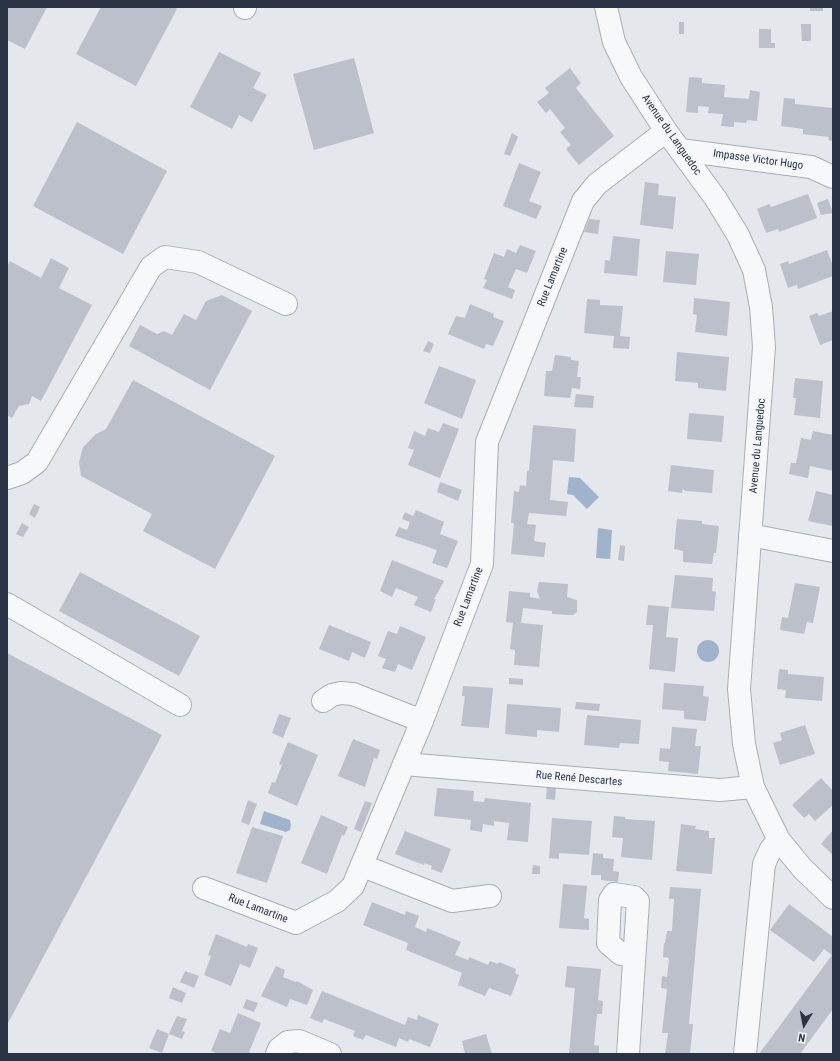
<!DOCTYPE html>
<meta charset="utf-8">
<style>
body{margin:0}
#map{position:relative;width:840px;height:1061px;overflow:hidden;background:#e4e7ec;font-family:"Roboto Condensed",sans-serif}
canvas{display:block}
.frame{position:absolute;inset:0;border:8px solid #2b3445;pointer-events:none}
.north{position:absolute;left:784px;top:1005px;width:40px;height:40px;-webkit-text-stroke:3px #f4f6f9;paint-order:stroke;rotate:190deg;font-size:11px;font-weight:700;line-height:16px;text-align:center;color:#2b3445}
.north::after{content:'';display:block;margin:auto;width:14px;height:18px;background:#2b3445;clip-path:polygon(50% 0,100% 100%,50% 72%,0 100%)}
</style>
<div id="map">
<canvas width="840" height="1061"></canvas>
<div class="frame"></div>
<div class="north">N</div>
</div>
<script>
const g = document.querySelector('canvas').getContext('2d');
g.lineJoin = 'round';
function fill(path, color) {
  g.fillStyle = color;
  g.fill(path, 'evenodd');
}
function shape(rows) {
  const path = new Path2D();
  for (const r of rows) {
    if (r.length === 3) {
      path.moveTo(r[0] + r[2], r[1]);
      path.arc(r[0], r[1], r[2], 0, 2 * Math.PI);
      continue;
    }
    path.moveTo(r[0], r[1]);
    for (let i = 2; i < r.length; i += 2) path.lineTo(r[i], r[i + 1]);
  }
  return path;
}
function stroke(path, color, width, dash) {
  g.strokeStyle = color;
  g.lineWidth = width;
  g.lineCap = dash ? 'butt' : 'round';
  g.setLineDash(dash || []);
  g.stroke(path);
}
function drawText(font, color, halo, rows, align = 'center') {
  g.font = font + ' "Roboto Condensed",sans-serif';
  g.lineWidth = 4;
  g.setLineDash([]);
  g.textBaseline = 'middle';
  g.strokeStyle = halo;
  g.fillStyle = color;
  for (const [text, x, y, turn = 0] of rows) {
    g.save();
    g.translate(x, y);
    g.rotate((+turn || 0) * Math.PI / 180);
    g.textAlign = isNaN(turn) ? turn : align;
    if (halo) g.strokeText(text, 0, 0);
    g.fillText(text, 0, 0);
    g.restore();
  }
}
fill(shape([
 [569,477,580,478,599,497,587,509,573,495,567,494],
 [598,528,612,530,610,559,596,558],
 [708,651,11],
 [264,811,290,820,291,826,290,830,286,832,260,824]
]), '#9fb4cc');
fill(shape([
 [7,7,47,7,25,49,7,40],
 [101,7,174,7,177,9,136,86,76,54],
 [810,7,823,7,823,11,810,11],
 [679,22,684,22,684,34,679,34],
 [801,24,811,24,811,41,802,41],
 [759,29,771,29,771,43,775,43,775,48,759,48],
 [219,52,261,73,253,88,267,95,252,122,239,115,232,129,190,107],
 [354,58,374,133,314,150,293,74],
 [570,68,581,83,576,88,614,136,579,165,566,149,571,145,560,132,565,128,550,109,546,113,537,102,549,93,545,88],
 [689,77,702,78,702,83,725,85,724,97,749,99,750,90,760,92,757,121,747,120,746,123,734,122,734,127,721,126,723,114,708,113,709,107,698,106,698,113,686,112],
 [784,98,795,99,795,104,833,108,833,141,828,140,829,137,803,134,803,129,781,126],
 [77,122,167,171,123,254,33,206],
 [512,133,518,137,510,156,504,154],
 [519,163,541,172,529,201,542,206,536,219,503,206],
 [645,182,659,184,658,195,676,197,673,229,640,225],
 [808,194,817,218,779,232,778,229,766,233,757,209,769,204,771,207],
 [828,199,833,213,821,215,817,203],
 [589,219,600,220,598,234,584,232],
 [613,236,640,239,637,276,604,273,605,260,610,261],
 [520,245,536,251,527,273,516,269,508,287,515,290,512,299,483,288,487,280,484,279,494,253,504,257,507,249,516,253],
 [827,250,833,266,833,276,798,289,797,285,788,288,780,264,788,261,789,264],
 [666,251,699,254,696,285,663,282],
 [51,258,69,268,59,288,92,305,41,401,32,396,29,404,19,406,12,418,7,415,7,267,10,261,41,278],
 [222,295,252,311,210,390,129,346,140,325,157,334,164,331,172,335,184,314,196,320,206,301],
 [694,298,730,302,727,336,695,332,697,315,693,314],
 [587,299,600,300,600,305,623,306,620,336,630,337,629,349,613,348,614,336,584,333],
 [470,304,494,314,493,317,504,321,493,346,486,344,484,349,448,334,456,316,465,318],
 [833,311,833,340,820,345,809,316,817,313,819,316],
 [428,341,434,344,430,353,423,351],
 [677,352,729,357,726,391,698,388,698,383,675,381],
 [555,355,571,357,571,360,579,361,577,377,581,377,580,389,572,388,570,398,544,396,546,371,552,371],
 [439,366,476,380,462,419,424,403],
 [795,378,823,381,820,418,794,415,796,398,793,398],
 [133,380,275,456,215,569,143,531,152,514,81,476,79,462,83,447,96,434,106,429],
 [576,394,594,396,593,408,574,407],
 [689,413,724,416,722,442,687,439],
 [443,423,459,429,440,478,408,465,414,450,408,448,414,431,425,436,428,428,439,432],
 [533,425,576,429,574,462,553,460,550,500,568,502,566,516,529,513,527,524,536,525,534,541,546,543,544,557,511,554,514,523,511,523,514,491,519,492,520,485,526,486,527,471,529,471],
 [813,431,833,435,833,471,810,466,808,478,789,474,791,463,796,463,801,438,811,440],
 [671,465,714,470,712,493,686,491,683,489,682,493,668,491],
 [440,482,462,490,458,501,437,492],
 [816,491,833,495,833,526,808,521],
 [34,504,40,507,35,518,29,514],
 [416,510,444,522,440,534,458,541,447,568,432,563,437,550,395,536,399,527,407,530,410,522,402,519,405,512,413,516],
 [677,519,702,521,702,524,719,526,716,553,714,553,712,564,683,562,683,551,674,549],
 [22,523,29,527,23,537,16,534],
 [620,545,625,546,624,561,618,560],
 [392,560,444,581,434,599,436,599,431,612,414,605,418,597,396,588,392,597,380,591],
 [80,572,200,636,179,676,59,611],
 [675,575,713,578,712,591,716,592,714,611,671,608],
 [539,582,568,584,567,597,577,600,577,612,573,615,569,615,552,614,552,611,523,608,521,623,543,625,539,667,514,665,515,650,510,649,513,623,506,622,509,591,530,593,530,597,540,599,537,591],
 [795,583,820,587,813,623,807,622,804,634,780,630,782,617,788,618],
 [648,605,669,607,666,637,678,638,675,672,649,669,653,625,646,625],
 [329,625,371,642,365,658,352,652,349,661,319,649],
 [400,626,426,637,412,670,398,664,395,672,382,668,386,659,378,656,388,631,397,634],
 [7,653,162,735,7,1025],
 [779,669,788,670,788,674,824,677,822,701,785,698,786,690,777,689],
 [509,678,523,679,523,685,509,684],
 [664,683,704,686,703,696,709,697,706,721,684,719,684,711,662,709],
 [463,686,493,688,489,728,461,726,465,696,462,696],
 [576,702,600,704,599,711,575,709],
 [507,704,561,708,559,732,537,730,537,737,505,734],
 [279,714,291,718,283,738,272,733],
 [587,715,641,720,639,744,620,743,619,748,584,745],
 [805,725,815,754,780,765,773,743,782,740,780,733],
 [672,727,697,729,695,746,701,746,698,774,668,771,669,762,659,761,660,748,670,749],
 [353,739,380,750,377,759,374,758,365,787,338,776],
 [288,742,318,755,297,806,268,793,272,782,275,783,282,765,279,764],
 [821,778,833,791,833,805,815,821,809,814,804,818,792,805],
 [547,786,556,786,555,800,546,799],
 [437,788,474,791,473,801,484,802,485,798,531,803,528,842,507,840,509,823,494,821,494,826,483,824,482,832,470,830,471,820,434,816],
 [248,800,257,804,249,825,241,822],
 [365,801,372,803,361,832,354,829],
 [321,815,348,827,344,836,342,835,327,874,301,863],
 [614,816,625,817,625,819,655,821,652,860,621,857,623,838,612,837],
 [552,818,592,821,589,855,559,853,559,859,549,858],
 [681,824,696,826,695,829,709,831,709,838,715,838,712,874,676,871],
 [252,827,283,836,267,883,236,873],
 [833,830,833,855,821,844],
 [405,831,451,849,442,873,431,869,432,866,425,863,424,865,395,854],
 [593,853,603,854,603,858,614,859,613,871,619,872,618,882,601,880,601,875,591,875],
 [533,865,540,866,540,874,532,874],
 [563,884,587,886,584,918,589,919,589,930,559,928],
 [670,887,701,889,689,1024,693,1024,690,1054,665,1054,668,1033,662,1033,667,989,661,988,662,976,667,977,669,958,663,957,664,943,665,943,667,931,672,931,674,899,669,899],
 [372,902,405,915,406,911,419,916,415,927,426,932,427,928,461,942,455,955,468,960,469,957,488,965,490,961,498,964,499,962,516,969,515,973,519,975,511,996,489,988,485,996,458,985,462,973,406,950,408,943,363,925],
 [789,904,833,937,833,1009,800,1054,759,1054,832,955,824,949,814,962,770,930],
 [216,934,247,947,248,944,258,948,250,968,240,964,231,986,204,975,211,956,208,955],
 [276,966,285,970,283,977,296,982,297,981,313,990,307,1005,290,999,287,1007,261,996],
 [567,966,601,969,598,1000,603,1001,602,1014,597,1014,594,1045,599,1046,599,1054,569,1054,575,988,565,987],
 [185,971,199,976,194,988,180,982],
 [173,987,186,993,182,1003,169,998],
 [322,991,405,1025,408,1017,417,1020,418,1015,439,1024,430,1047,409,1039,408,1042,399,1038,396,1047,366,1035,363,1040,353,1036,355,1031,324,1019,322,1023,310,1018],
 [246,999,258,1003,254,1012,243,1008],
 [238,1013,261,1023,249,1052,253,1054,218,1054,211,1051,220,1029,230,1033],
 [177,1016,187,1019,182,1031,185,1032,182,1039,169,1034],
 [157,1029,169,1034,162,1053,149,1048],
 [486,1034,492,1054,465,1054,462,1041]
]), '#bbc0ca');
const minor = shape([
 [245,7,245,8],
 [606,7,614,42,631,77,666,131,716,199,738,235,754,270,761,307,764,347,739,689,744,744,753,787,779,840,802,868,833,898],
 [680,150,811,167,833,177],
 [7,478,22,473,37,462,151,267,165,257,198,262,286,304],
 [750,535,833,551],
 [7,604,180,705],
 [323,701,332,695,341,693,353,694,422,721],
 [404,764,720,790,753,787],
 [363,866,452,901,490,896],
 [204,888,296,923,337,901,353,886,422,721,482,564,487,442,583,201,597,184,666,131],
 [277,1054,279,1049,288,1042,299,1041,330,1054],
 [628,1054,638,901,634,897,614,894,610,900,608,943,621,954,634,955],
 [745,1054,764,864,771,849,779,840]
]);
stroke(minor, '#a9aeb7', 24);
stroke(minor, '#f7f8fa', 22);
drawText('11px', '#2b3445', '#f4f6f9', [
 ["Avenue du Languedoc",671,135,55],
 ["Impasse Victor Hugo",758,160,8],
 ["Rue Lamartine",553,277,-68],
 ["Avenue du Languedoc",758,446,-85],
 ["Rue Lamartine",469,597,-69],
 ["Rue René Descartes",579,779,5],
 ["Rue Lamartine",258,909,21]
]);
</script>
